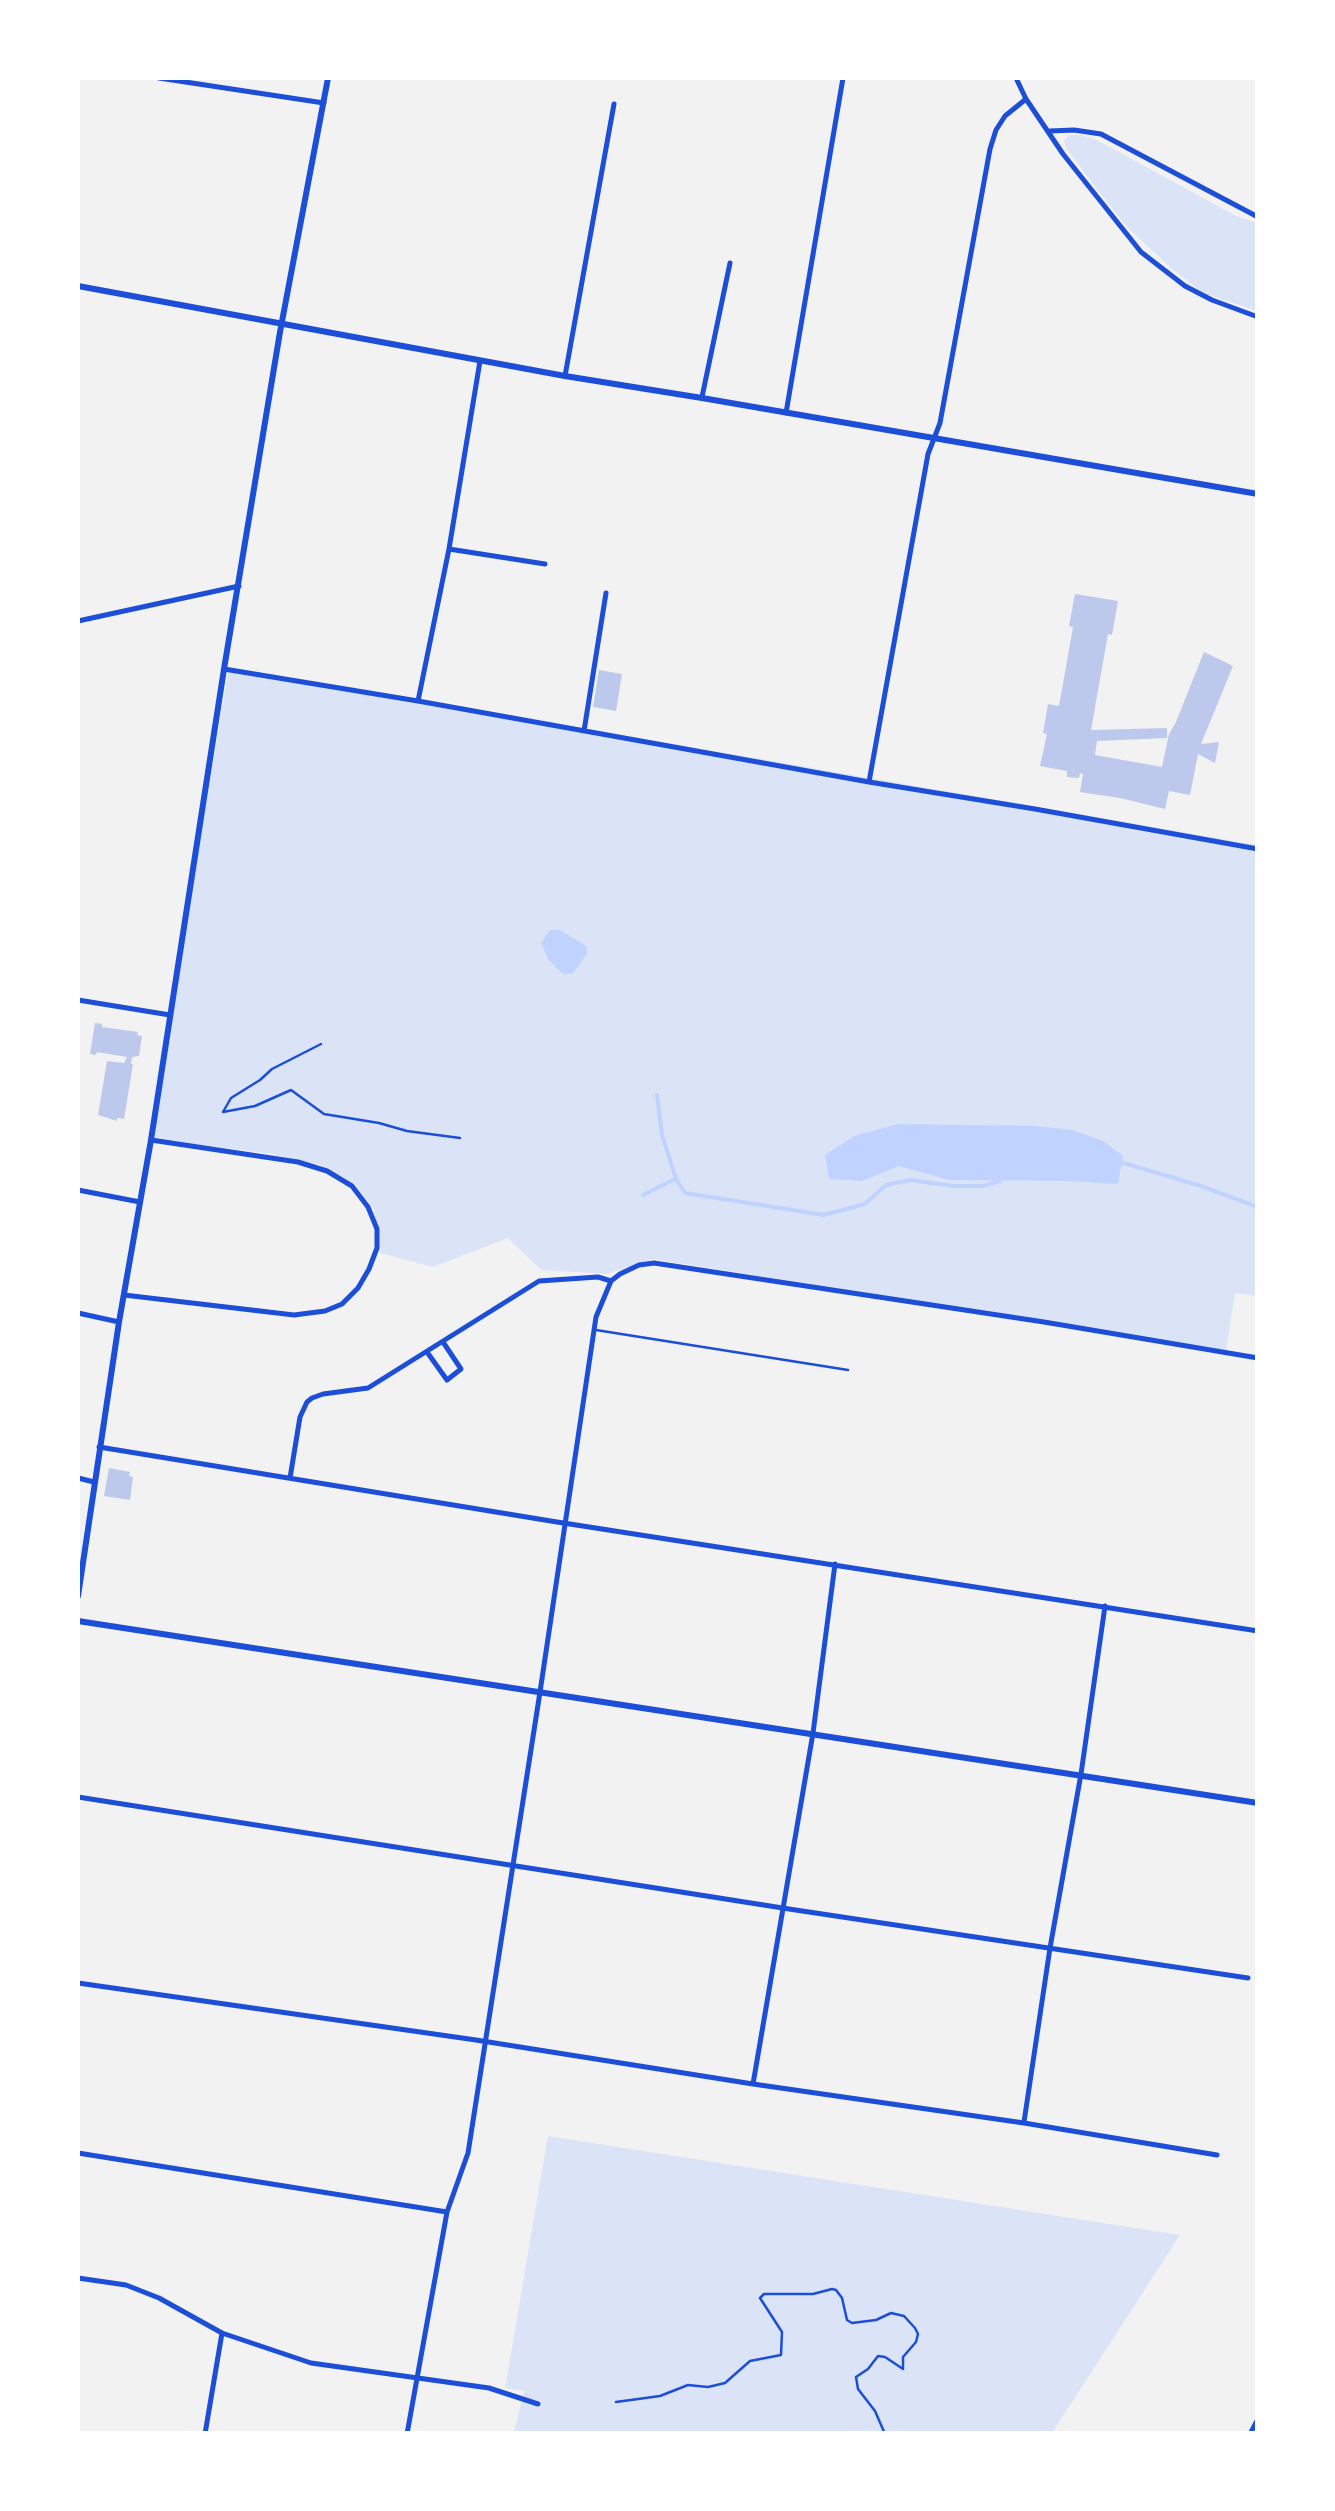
<!DOCTYPE html>
<style>
body{margin:0}
#map{position:relative;width:1335px;height:2511px;overflow:hidden;background:#f2f2f2;font-family:"Titillium Web",sans-serif}
canvas{display:block}
.frame{position:absolute;inset:0;border:80px solid #fff;pointer-events:none}
</style>
<div id="map">
<canvas width="1335" height="2511"></canvas>
<div class="frame"></div>
</div>
<script>
const g = document.querySelector('canvas').getContext('2d');
g.lineJoin = 'round';
function fill(path, color) {
  g.fillStyle = color;
  g.fill(path, 'evenodd');
}
function shape(rows) {
  const path = new Path2D();
  for (const r of rows) {
    path.moveTo(r[0], r[1]);
    for (let i = 2; i < r.length; i += 2) path.lineTo(r[i], r[i + 1]);
  }
  return path;
}
function stroke(path, color, width, dash) {
  g.strokeStyle = color;
  g.lineWidth = width;
  g.lineCap = dash ? 'butt' : 'round';
  g.setLineDash(dash || []);
  g.stroke(path);
}
fill(shape([
 [1069,135,1082,135,1097,140,1236,216,1257,223,1257,311,1203,293,1172,269,1127,227,1096,188,1066,148,1064,140],
 [229,667,1257,845,1257,1296,1235,1293,1226,1350,653,1259,607,1274,541,1270,508,1238,433,1267,380,1253,374,1210,354,1183,321,1165,272,1154,155,1139,163,1062],
 [548,2136,1180,2235,1052,2433,514,2433,524,2391,505,2388]
]), '#dbe4f7');
fill(shape([
 [550,930,560,930,586,946,587,954,573,973,563,974,548,959,541,943],
 [898,1124,1035,1126,1072,1130,1103,1141,1123,1156,1118,1184,1068,1181,949,1180,899,1166,862,1181,829,1179,825,1155,854,1136]
]), '#bfd3fe');
stroke(shape([
 [657,1095,662,1135,676,1179,685,1193,824,1215,865,1204,886,1185,910,1180,954,1186,983,1186,1000,1181],
 [1120,1162,1198,1185,1258,1207],
 [643,1195,675,1179]
]), '#bfd3fe', 4);
fill(shape([
 [1075,594,1118,601,1112,635,1108,634,1091,730,1167,728,1167,738,1097,741,1095,755,1162,767,1169,734,1176,722,1204,652,1233,666,1201,744,1219,742,1215,763,1198,754,1190,795,1169,791,1165,809,1120,798,1080,792,1083,774,1080,773,1079,778,1067,777,1067,771,1040,766,1047,734,1043,733,1048,704,1059,706,1073,627,1069,626],
 [599,670,622,674,616,711,593,707],
 [95,1023,102,1024,102,1027,138,1032,137,1035,142,1036,139,1056,132,1057,131,1064,133,1064,124,1119,117,1118,117,1121,98,1115,107,1061,124,1063,127,1057,97,1052,96,1055,90,1054],
 [109,1468,130,1472,129,1476,133,1477,130,1500,104,1496]
]), '#bdc9ec');
stroke(shape([
 [321,1044,272,1069,260,1080,231,1098,223,1112,255,1106,291,1090,324,1114,379,1123,407,1131,460,1138],
 [616,2402,660,2396,688,2385,708,2387,725,2383,750,2361,781,2355,782,2332,760,2298,764,2294,813,2294,832,2289,836,2290,842,2298,847,2320,852,2323,876,2320,891,2313,904,2316,915,2328,918,2334,916,2342,903,2357,903,2369,885,2357,878,2356,868,2369,856,2377,858,2389,875,2411,885,2434]
]), '#1d4ed8', 2.5);
stroke(shape([
 [596,1330,848,1370]
]), '#1d4ed8', 2.5);
stroke(shape([
 [159,78,324,103],
 [1016,78,1026,99,1063,154,1141,252,1185,286,1212,300,1258,317],
 [1050,131,1074,130,1101,134,1258,217],
 [565,376,614,104],
 [702,397,730,263],
 [786,413,843,78],
 [449,549,545,564],
 [78,621,239,586],
 [224,669,418,701,869,782,1035,809,1258,849],
 [418,701,449,549,480,361],
 [584,731,606,593],
 [869,782,928,454,940,423,990,149,996,130,1005,116,1026,99],
 [78,1000,170,1015],
 [78,1190,140,1202],
 [124,1295,294,1315,325,1311,342,1304,358,1288,369,1269,377,1248,377,1229,368,1207,352,1186,327,1171,298,1162,151,1140],
 [78,1313,119,1322],
 [427,1352,447,1380,461,1369,443,1342],
 [99,1447,557,1522,1258,1631],
 [78,1478,94,1482],
 [290,1478,300,1417,307,1402,312,1398,323,1394,368,1388,539,1281,598,1277,611,1281],
 [78,1797,789,1909,1248,1978],
 [78,1983,476,2040,753,2084,1024,2123,1217,2155],
 [753,2084,813,1733,835,1564],
 [1024,2122,1050,1948,1081,1774,1105,1606],
 [78,2153,447,2212],
 [78,2278,126,2285,159,2298,222,2333,311,2363,489,2388,538,2404],
 [205,2434,222,2333],
 [407,2434,447,2212,468,2153,540,1692,596,1317,611,1281,620,1274,639,1265,654,1263,1044,1322,1258,1358],
 [1250,2434,1258,2419]
]), '#1d4ed8', 5);
stroke(shape([
 [78,286,565,376,702,398,1258,494],
 [78,1596,119,1322,151,1140,224,669,280,332,328,78],
 [78,1621,1258,1803]
]), '#1d4ed8', 6);
</script>
